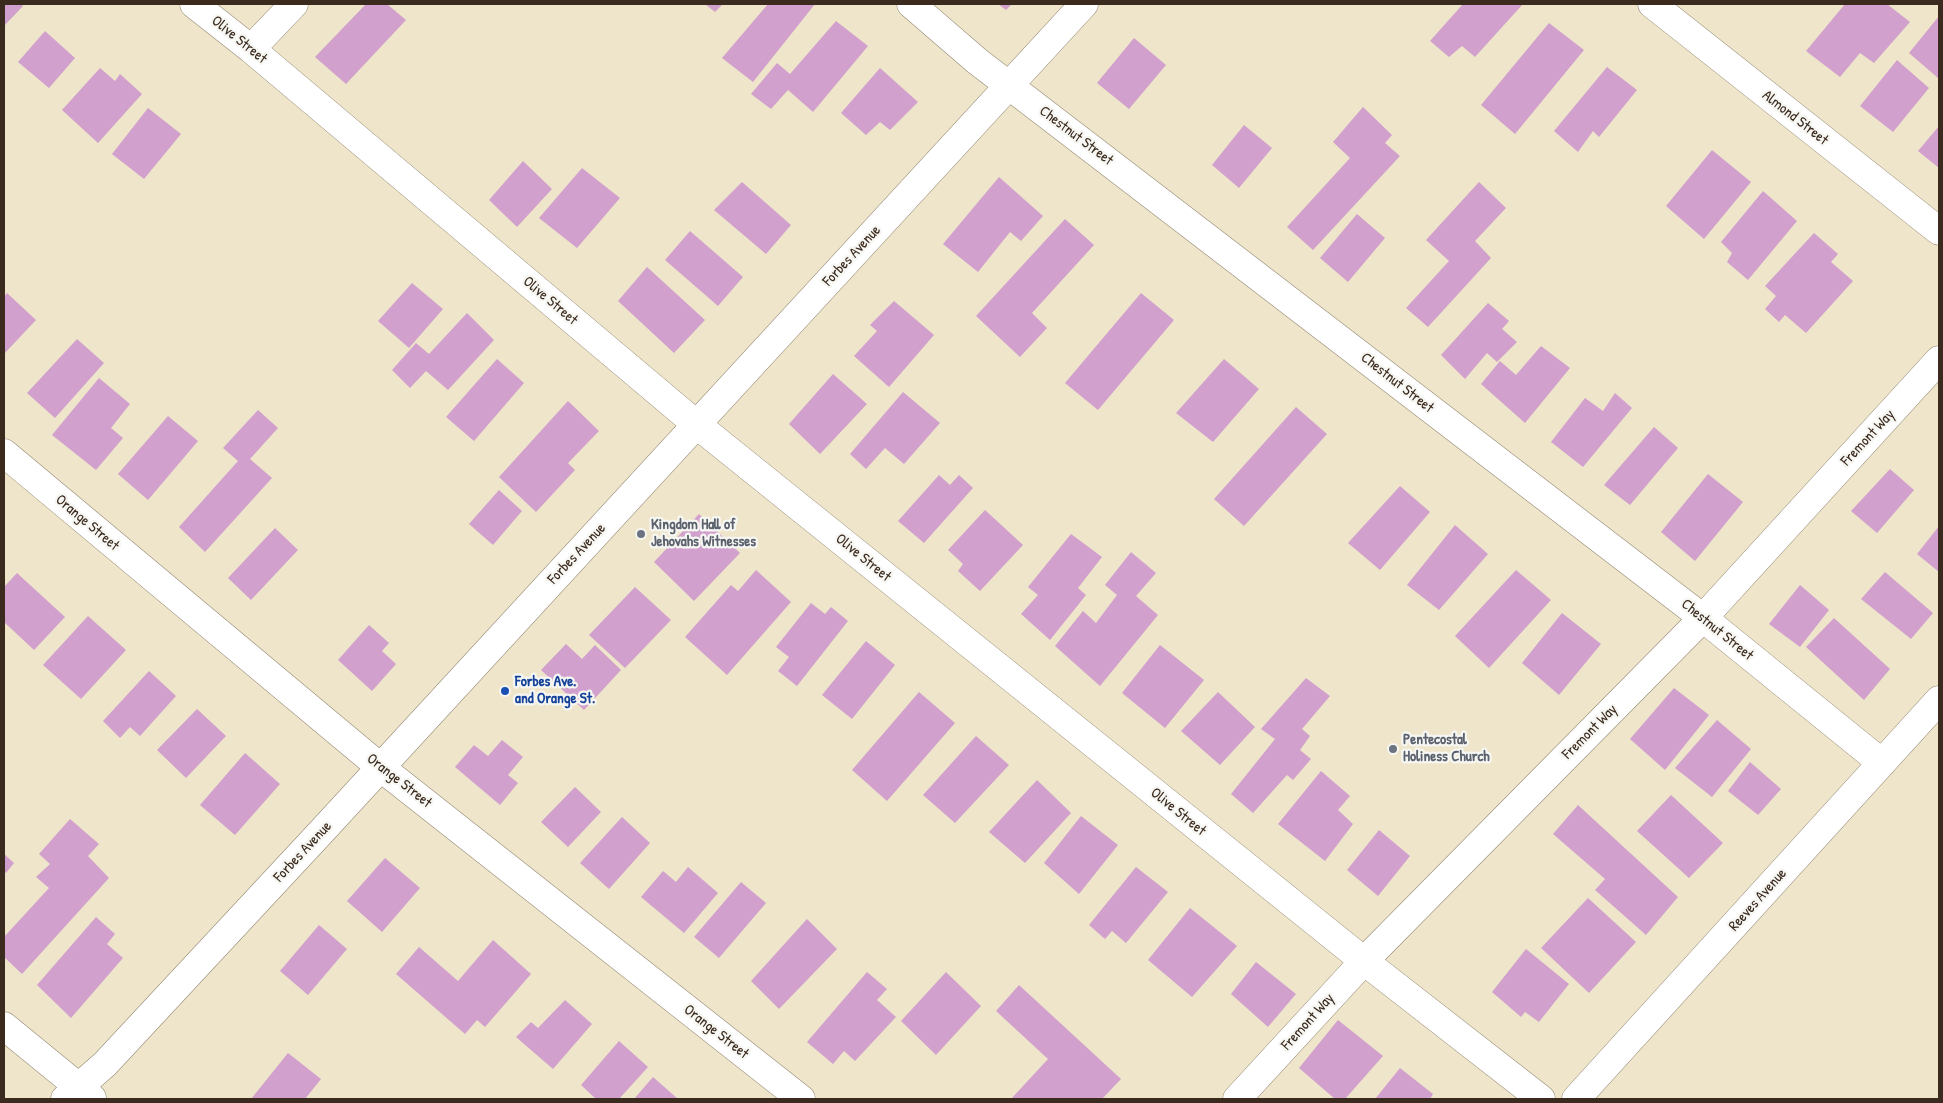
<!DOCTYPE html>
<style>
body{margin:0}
#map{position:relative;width:1943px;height:1103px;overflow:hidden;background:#eee5ca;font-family:"Patrick Hand",sans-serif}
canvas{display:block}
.frame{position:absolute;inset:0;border:5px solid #3b2a1e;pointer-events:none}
</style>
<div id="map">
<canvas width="1943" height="1103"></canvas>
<div class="frame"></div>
</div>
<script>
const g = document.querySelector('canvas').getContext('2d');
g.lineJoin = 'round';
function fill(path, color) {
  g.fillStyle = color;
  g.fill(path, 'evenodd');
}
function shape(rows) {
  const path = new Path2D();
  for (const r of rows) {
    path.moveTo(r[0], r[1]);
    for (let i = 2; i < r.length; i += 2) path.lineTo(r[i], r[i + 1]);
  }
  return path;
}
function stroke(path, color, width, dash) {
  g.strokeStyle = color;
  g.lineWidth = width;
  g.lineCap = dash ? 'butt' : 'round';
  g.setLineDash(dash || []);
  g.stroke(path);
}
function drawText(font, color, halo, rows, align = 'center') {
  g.font = font + ' "Patrick Hand",sans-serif';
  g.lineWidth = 4.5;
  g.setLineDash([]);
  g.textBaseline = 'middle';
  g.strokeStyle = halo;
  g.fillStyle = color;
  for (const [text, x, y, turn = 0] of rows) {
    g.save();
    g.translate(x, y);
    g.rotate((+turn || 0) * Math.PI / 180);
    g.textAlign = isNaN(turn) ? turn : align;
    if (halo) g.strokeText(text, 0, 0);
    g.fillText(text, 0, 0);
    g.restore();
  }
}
fill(shape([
 [4,4,21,4,23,6,4,26],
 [366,4,387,4,406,20,346,84,315,57],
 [705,4,723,4,715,12],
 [768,4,815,4,753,82,722,58],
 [998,4,1012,4,1006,10],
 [1463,4,1523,4,1475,57,1462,46,1449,57,1430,41],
 [1845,4,1887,4,1910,22,1874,63,1860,53,1840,77,1806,51],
 [1939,16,1939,76,1938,78,1909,53],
 [836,21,868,46,813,112,788,90,771,109,751,94,777,63,790,74],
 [1549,23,1584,50,1515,134,1481,105],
 [45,31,75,58,49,88,18,62],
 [1134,38,1166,65,1129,109,1097,83],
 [1897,60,1929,88,1893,132,1860,106],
 [1607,67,1637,90,1599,137,1593,131,1578,152,1554,131],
 [100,68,115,81,120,74,142,94,98,143,62,110],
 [880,68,918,102,890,130,880,122,866,135,841,113],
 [1363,107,1392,135,1385,143,1400,156,1313,250,1287,227,1350,158,1333,142],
 [148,108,181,134,144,179,112,154],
 [1244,125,1272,148,1239,188,1212,165],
 [1939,126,1939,168,1918,151],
 [1712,150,1751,182,1704,239,1666,206],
 [523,161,552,189,517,227,489,200],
 [582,168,620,198,577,248,539,218],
 [999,177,1043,216,1021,241,1010,232,978,272,943,244],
 [742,182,791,225,766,254,714,210],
 [1479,182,1506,208,1475,241,1491,258,1428,327,1406,308,1449,261,1426,240],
 [1763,191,1797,221,1748,280,1727,262,1732,253,1721,242],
 [1357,214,1385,238,1348,282,1320,258],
 [1065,219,1094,245,1032,313,1047,328,1020,357,976,316],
 [690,231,743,277,718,306,665,260],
 [1814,233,1838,254,1831,262,1853,281,1806,333,1785,315,1779,322,1765,309,1776,296,1765,286],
 [647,267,705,320,674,353,618,301],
 [412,283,443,309,409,348,378,321],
 [7,293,36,320,4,354,4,297],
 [1141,293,1174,320,1098,410,1065,383],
 [894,301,934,335,889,387,854,356,877,331,870,325],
 [1488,303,1509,321,1502,329,1517,342,1497,362,1487,353,1465,379,1441,355],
 [467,313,494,340,448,390,426,371,410,388,392,370,416,343,429,354],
 [77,339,104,363,55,418,27,393],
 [1541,346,1570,368,1525,423,1481,384,1500,361,1516,375],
 [497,359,524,383,474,441,446,417],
 [1224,359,1259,389,1213,442,1176,413],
 [833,374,867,404,820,454,789,424],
 [99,378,130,404,111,428,123,438,96,470,52,435],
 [903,392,940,423,904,464,885,448,866,469,850,454],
 [1615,393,1632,408,1583,467,1551,442,1585,398,1603,411],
 [568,401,599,431,568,463,575,470,536,512,499,477],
 [1296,407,1327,434,1244,526,1214,499],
 [258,410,278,428,250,459,272,478,205,552,179,527,238,461,223,448],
 [168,416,198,441,148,500,118,474],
 [1654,427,1678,448,1630,505,1604,485],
 [1890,469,1914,490,1877,533,1851,511],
 [1708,474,1743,502,1695,561,1661,532],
 [939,475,950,485,959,475,973,488,924,543,898,521],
 [1400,486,1430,512,1380,570,1348,543],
 [499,490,522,511,493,545,469,524],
 [985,510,1023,545,980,591,958,571,963,564,948,550],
 [699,514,740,553,694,601,654,562],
 [1455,525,1488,554,1439,610,1407,585],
 [1939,526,1939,572,1917,554],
 [275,528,298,550,251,600,228,578],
 [1071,534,1102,557,1078,588,1086,595,1050,640,1021,614,1038,595,1028,587],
 [1131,552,1156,573,1136,596,1158,615,1100,686,1055,646,1083,611,1096,623,1117,595,1105,585],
 [756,570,791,602,727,675,685,637,731,585,738,591],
 [1516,570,1551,600,1489,668,1455,636],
 [1885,572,1933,613,1911,639,1861,599],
 [17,573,65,617,34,650,4,622,4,587],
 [1800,585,1829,610,1800,647,1769,624],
 [635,587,671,620,625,668,589,635],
 [811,603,825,614,831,607,848,621,797,686,778,671,789,657,776,647],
 [1562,613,1601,644,1559,695,1522,663],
 [88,616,126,650,81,699,43,665],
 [1834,618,1890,669,1864,700,1806,647],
 [369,625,389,643,382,651,396,664,372,691,338,660],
 [866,641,895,665,852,719,822,695],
 [566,644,582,659,595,645,621,670,584,710,541,670],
 [1160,645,1204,680,1165,728,1122,693],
 [149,671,176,696,140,736,130,727,120,738,103,721],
 [1306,678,1330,696,1302,729,1310,736,1300,750,1311,759,1293,780,1287,775,1253,813,1231,794,1275,739,1261,729],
 [1674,688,1709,715,1665,770,1630,739],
 [919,692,955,723,887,801,852,770],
 [1218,692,1255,727,1220,765,1181,731],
 [197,709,226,736,186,778,157,750],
 [1717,720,1751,749,1712,797,1675,768],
 [976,736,1009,765,955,823,923,795],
 [502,740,523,757,508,775,518,783,500,805,455,767,474,745,488,756],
 [245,753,280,784,235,835,200,805],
 [1750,762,1781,789,1758,815,1728,791],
 [1321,771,1350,796,1338,810,1353,824,1325,861,1278,824],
 [1037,780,1071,813,1025,863,989,832],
 [575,787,601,812,568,847,541,822],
 [1671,795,1723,843,1689,878,1637,831],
 [1578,805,1678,897,1646,935,1595,890,1605,879,1553,834],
 [1081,816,1118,845,1079,894,1044,863],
 [622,817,650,843,609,889,580,863],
 [70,819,99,844,88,856,109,878,22,974,4,957,4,937,49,888,36,877,50,864,39,854],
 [1379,830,1410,856,1378,896,1347,870],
 [4,854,14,863,6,873,4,871],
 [385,858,420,888,382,932,347,901],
 [688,867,718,893,684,933,641,897,663,871,676,882],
 [1136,867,1168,892,1126,943,1112,931,1105,939,1089,925],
 [741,882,766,903,719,958,694,937],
 [1588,898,1636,942,1589,993,1541,948],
 [1190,908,1237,946,1192,997,1148,960],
 [96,917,115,934,107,944,123,958,71,1018,37,985],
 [807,919,837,949,779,1009,751,981],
 [319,925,347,949,308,995,280,971],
 [493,940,531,974,485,1027,477,1020,465,1034,396,974,419,947,458,981],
 [1526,949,1569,984,1539,1022,1525,1012,1521,1017,1492,992],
 [1256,962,1296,994,1268,1027,1231,994],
 [867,972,887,989,877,1000,896,1017,855,1061,844,1051,833,1064,807,1042],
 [946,972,981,1006,936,1055,901,1021],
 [1019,985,1121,1079,1102,1099,1011,1099,1048,1059,996,1011],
 [565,1000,592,1024,553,1069,516,1037,531,1022,538,1028],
 [1338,1020,1383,1056,1345,1099,1335,1099,1299,1068],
 [619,1041,648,1067,619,1099,596,1099,581,1085],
 [288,1053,321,1079,305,1099,251,1099],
 [1400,1068,1433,1094,1430,1099,1375,1099],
 [653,1077,678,1099,634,1099]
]), '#d1a0cd');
const street = shape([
 [194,4,251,49,696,424,1364,961,1541,1099],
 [911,4,977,61,1703,618,1882,763],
 [1652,4,1939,231],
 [251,49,294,4],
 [4,453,380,767,801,1099],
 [4,1026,92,1098],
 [65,1099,105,1064,322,831,1084,4],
 [1237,1099,1364,961,1703,618,1939,360],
 [1576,1099,1939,700]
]);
stroke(street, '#948874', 29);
stroke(street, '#fff', 28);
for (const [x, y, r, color] of [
 [641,534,5,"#6b7280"],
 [505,691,5,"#1a4fb4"],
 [1393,749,5,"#6b7280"]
]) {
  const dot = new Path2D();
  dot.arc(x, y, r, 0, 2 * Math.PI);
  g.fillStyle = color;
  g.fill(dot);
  stroke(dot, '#f6f6f2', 2);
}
drawText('15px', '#3b2a1e', '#f6f6f2', [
 ["Olive Street",239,40,39],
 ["Almond Street",1795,118,38],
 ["Chestnut Street",1076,136,37],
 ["Forbes Avenue",852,256,-47],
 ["Olive Street",550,301,40],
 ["Chestnut Street",1397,383,38],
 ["Fremont Way",1868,438,-47],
 ["Orange Street",87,523,40],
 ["Forbes Avenue",577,554,-47],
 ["Olive Street",863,558,39],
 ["Chestnut Street",1717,630,39],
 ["Fremont Way",1590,732,-45],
 ["Orange Street",399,781,38],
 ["Olive Street",1178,812,39],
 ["Forbes Avenue",303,852,-47],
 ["Reeves Avenue",1758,900,-48],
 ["Fremont Way",1308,1022,-48],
 ["Orange Street",716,1032,38]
]);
drawText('bold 15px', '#5b616d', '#f6f6f2', [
 ["Kingdom Hall of",651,525],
 ["Jehovahs Witnesses",651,542],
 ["Pentecostal",1403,740],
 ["Holiness Church",1403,757]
], 'left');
drawText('bold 15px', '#164399', '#f6f6f2', [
 ["Forbes Ave.",515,682],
 ["and Orange St.",515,699]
], 'left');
</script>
